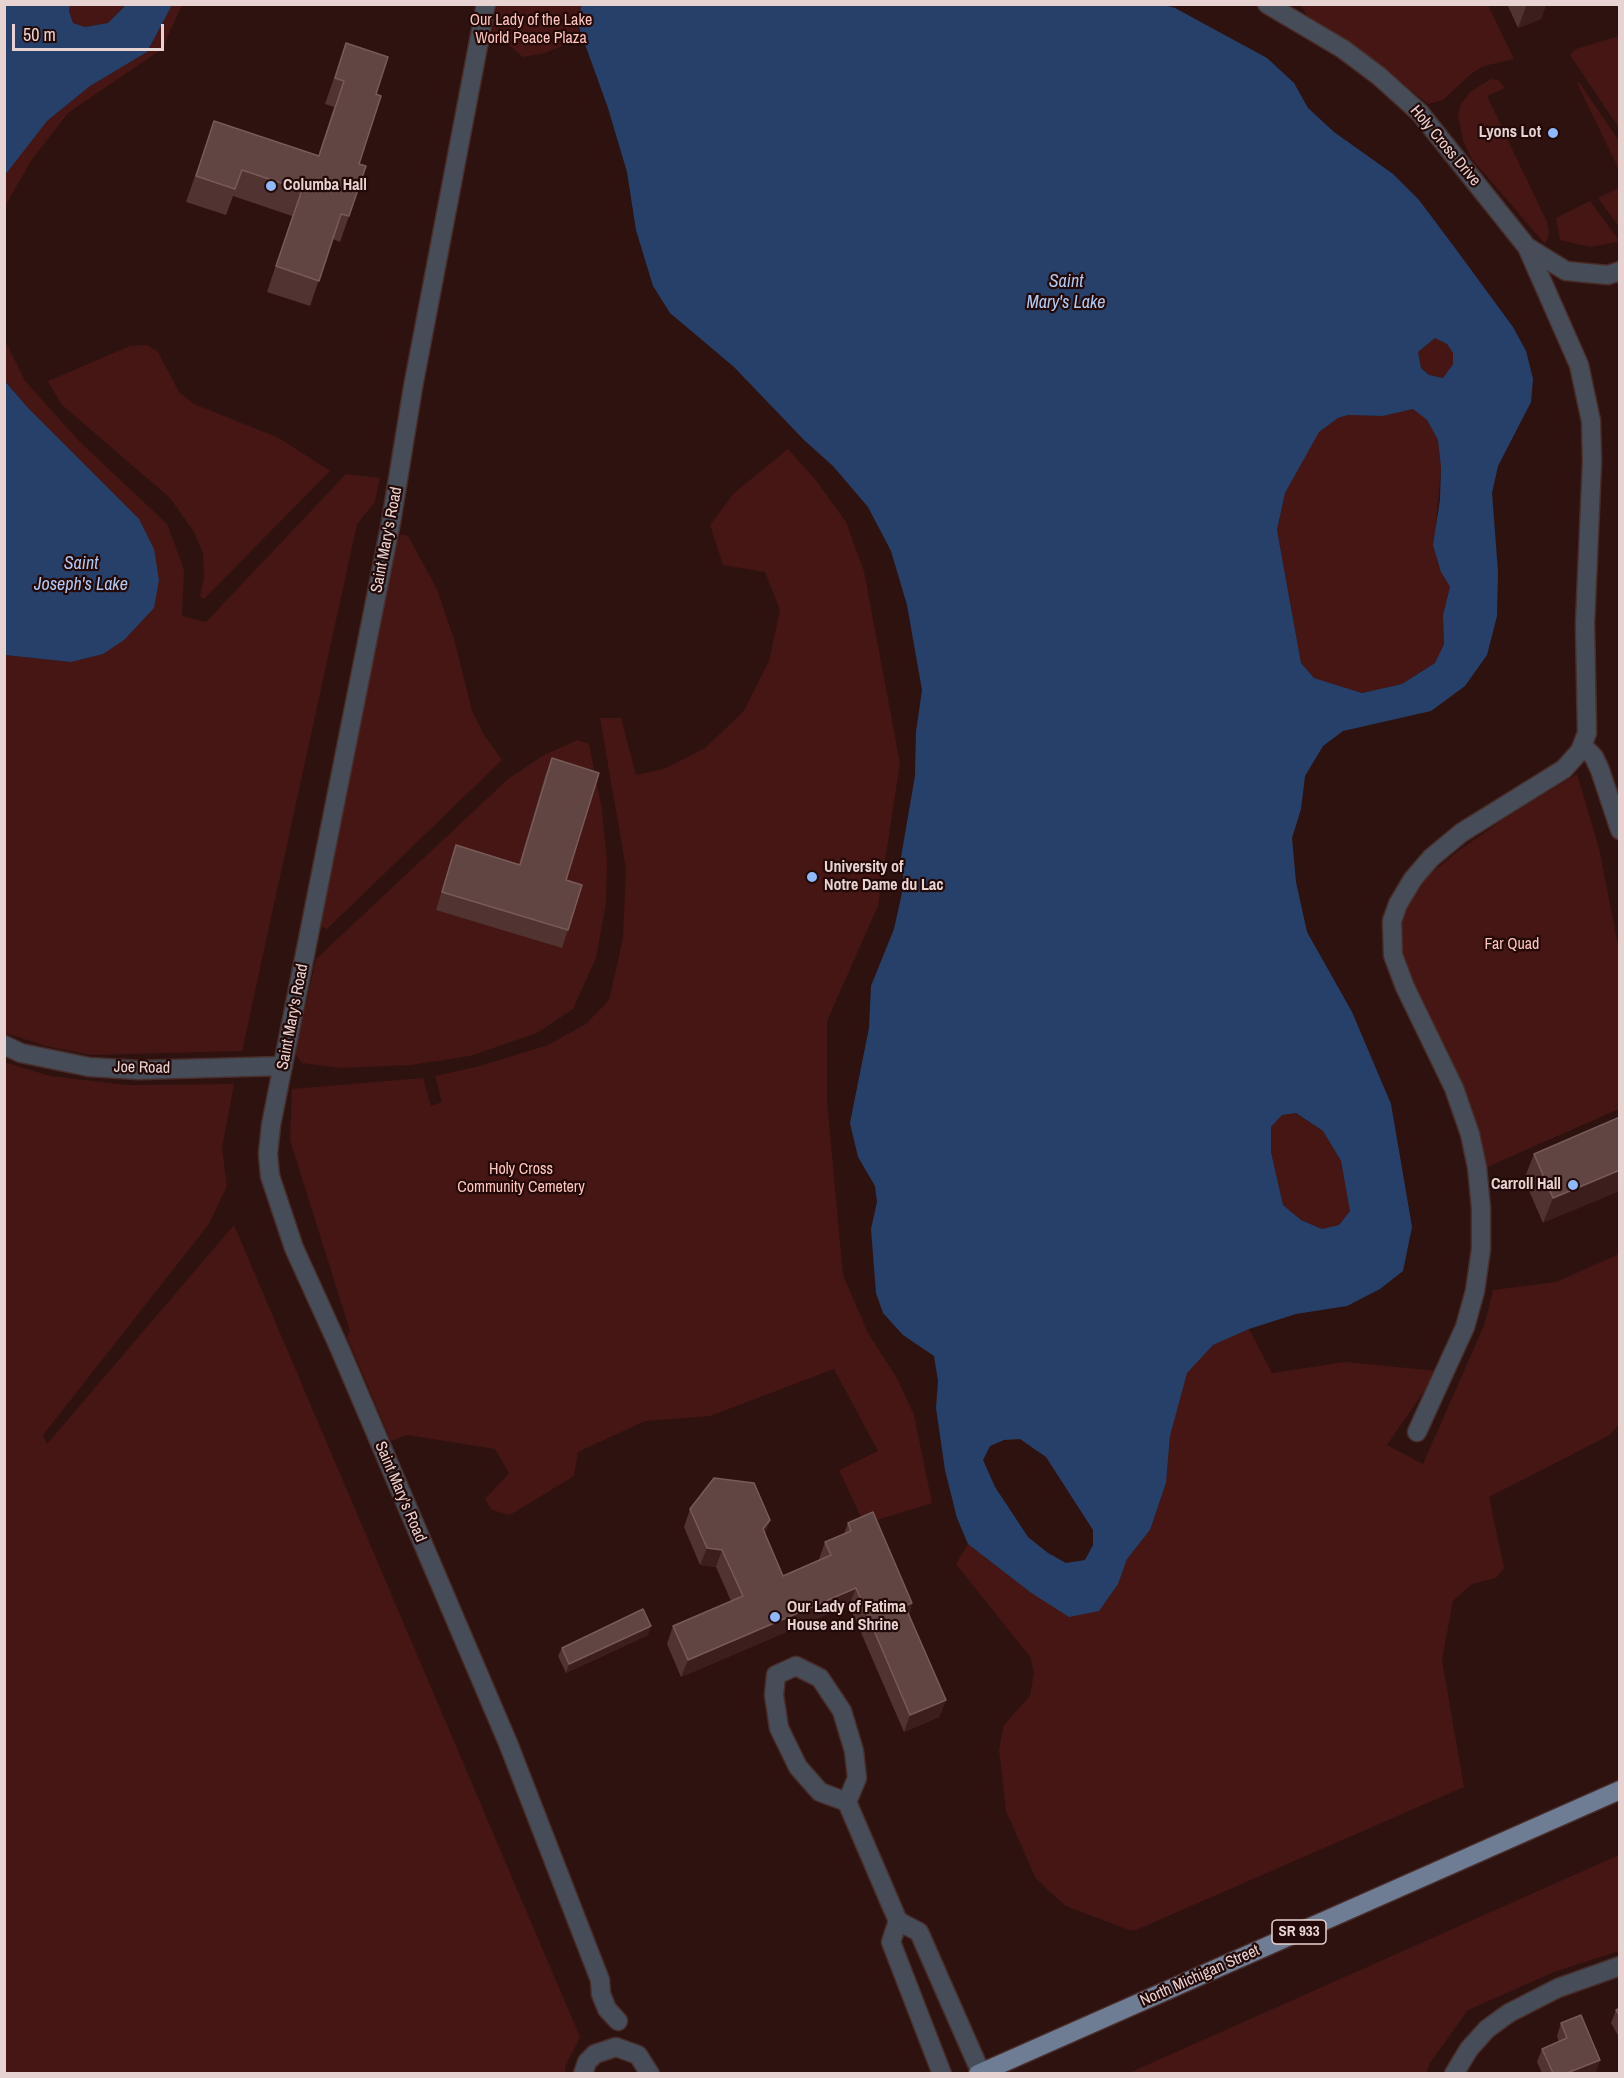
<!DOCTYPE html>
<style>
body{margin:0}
#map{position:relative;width:1624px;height:2078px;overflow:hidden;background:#2e1210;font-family:"Archivo Narrow",sans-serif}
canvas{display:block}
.frame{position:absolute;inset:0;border:6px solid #e7d3d1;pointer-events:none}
.scale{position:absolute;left:12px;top:24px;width:152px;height:27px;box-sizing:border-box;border:3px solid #e7d3d1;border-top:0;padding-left:8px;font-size:18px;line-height:21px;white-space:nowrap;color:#e7d3d1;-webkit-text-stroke:4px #230907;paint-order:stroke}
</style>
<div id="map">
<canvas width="1624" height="2078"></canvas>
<div class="frame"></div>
<div class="scale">50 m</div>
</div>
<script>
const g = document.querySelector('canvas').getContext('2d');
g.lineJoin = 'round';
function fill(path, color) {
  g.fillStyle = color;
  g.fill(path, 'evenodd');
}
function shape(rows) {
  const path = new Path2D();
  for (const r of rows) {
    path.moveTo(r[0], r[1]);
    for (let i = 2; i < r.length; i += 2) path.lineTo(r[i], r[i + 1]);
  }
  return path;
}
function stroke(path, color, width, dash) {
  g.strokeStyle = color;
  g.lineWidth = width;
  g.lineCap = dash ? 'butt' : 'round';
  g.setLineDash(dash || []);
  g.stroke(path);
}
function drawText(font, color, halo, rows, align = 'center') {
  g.font = font + ' "Archivo Narrow",sans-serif';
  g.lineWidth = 4.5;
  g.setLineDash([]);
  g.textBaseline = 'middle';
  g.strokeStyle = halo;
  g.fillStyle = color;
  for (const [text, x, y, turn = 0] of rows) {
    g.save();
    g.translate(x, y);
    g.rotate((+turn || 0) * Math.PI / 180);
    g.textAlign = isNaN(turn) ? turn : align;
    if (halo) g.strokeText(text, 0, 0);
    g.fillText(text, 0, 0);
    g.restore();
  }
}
fill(shape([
 [70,5,126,5,108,23,85,27,73,23,69,10],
 [172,5,182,5,162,49,68,113,31,161,5,206,5,175,12,162,47,121,90,86,147,52],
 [497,5,582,5,577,22,581,38,545,53,523,57,492,31],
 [1300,5,1488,5,1514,59,1484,66,1472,73,1443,100,1428,104,1366,54,1309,18],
 [1619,36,1620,36,1619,128,1570,55,1576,49],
 [1491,79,1498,80,1505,88,1487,96,1547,222,1549,234,1545,244,1471,158,1463,140,1458,114,1461,104,1470,92],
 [1579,82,1619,141,1619,170,1577,83],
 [1619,188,1619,227,1598,198],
 [1590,201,1618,239,1617,242,1590,247,1560,240,1556,218],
 [1435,338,1447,344,1453,353,1453,364,1443,378,1429,375,1421,368,1418,352],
 [4,339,25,381,79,441,167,524,184,569,182,616,206,622,346,474,380,478,375,502,357,524,242,1051,91,1055,46,1046,5,1033,5,655,71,662,107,489,29,409,5,380],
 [147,345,158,352,179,392,194,404,279,438,330,471,204,599,200,596,204,577,203,553,194,532,170,498,61,404,48,381,130,346],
 [1413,409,1427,420,1438,440,1441,468,1436,523,1441,572,1450,587,1443,615,1444,644,1435,663,1402,684,1362,693,1314,678,1301,663,1277,530,1285,493,1318,432,1338,418,1348,415,1383,416],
 [788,449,815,479,846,522,864,571,900,763,878,906,827,1021,827,1101,843,1275,868,1333,897,1378,914,1415,932,1503,864,1524,839,1470,878,1451,834,1369,710,1416,645,1421,578,1452,574,1476,510,1515,492,1510,485,1499,509,1473,495,1449,407,1435,391,1441,347,1337,350,1331,290,1140,292,1089,423,1078,431,1106,442,1102,435,1076,476,1067,548,1045,586,1024,609,1000,623,938,626,869,600,718,621,718,636,775,664,769,705,748,744,711,769,661,780,610,765,572,723,565,710,525,734,493],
 [401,534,408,536,437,589,454,639,472,711,484,735,502,760,327,929,321,926,395,550],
 [578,740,589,744,602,810,607,863,606,903,596,958,573,1009,537,1033,470,1056,411,1065,340,1068,302,1063,295,1054,316,959,508,779,544,755],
 [545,776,560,897,514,882],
 [1577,774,1599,848,1619,950,1619,1109,1487,1167,1470,1107,1423,1007,1397,938,1405,910,1428,876,1458,851,1507,817],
 [4,1062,50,1076,127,1085,234,1084,222,1148,227,1186,209,1224,43,1435,47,1444,234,1225,580,2037,565,2067,565,2073,5,2073],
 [1295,1113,1323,1131,1341,1161,1350,1211,1339,1225,1322,1229,1301,1220,1283,1205,1271,1152,1271,1127,1282,1115],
 [1619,1254,1619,1424,1610,1435,1489,1497,1504,1568,1496,1578,1472,1584,1453,1601,1442,1660,1464,1787,1136,1930,1129,1930,1066,1906,1051,1893,1035,1877,1006,1811,999,1750,1004,1725,1030,1696,1034,1672,1030,1657,956,1564,968,1544,1030,1592,1118,1584,1127,1559,1150,1530,1166,1483,1170,1436,1186,1373,1213,1345,1249,1329,1272,1373,1345,1362,1438,1371,1387,1445,1423,1464,1485,1323,1493,1290,1556,1282],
 [1619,1855,1619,1951,1554,1972,1468,2010,1430,2063,1426,2073,1129,2073]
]), '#451613');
fill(shape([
 [5,4,70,5,69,11,73,23,85,27,108,23,126,5,172,5,147,52,90,86,47,121,5,175],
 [582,4,1160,4,1175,8,1267,58,1294,83,1308,108,1334,132,1393,174,1419,200,1455,248,1513,327,1526,351,1533,379,1531,402,1498,466,1492,493,1498,572,1497,616,1487,655,1465,686,1431,711,1343,731,1323,746,1305,776,1301,809,1292,838,1296,882,1307,932,1352,1012,1391,1104,1412,1227,1403,1271,1380,1289,1347,1306,1296,1314,1249,1329,1213,1345,1187,1373,1170,1436,1166,1483,1150,1530,1127,1559,1118,1584,1099,1611,1069,1617,1030,1592,968,1544,957,1518,945,1470,936,1408,938,1381,934,1356,903,1335,883,1313,876,1293,871,1229,877,1202,875,1186,858,1157,850,1123,869,1028,871,986,894,929,904,884,901,857,915,776,916,732,922,690,907,605,891,551,868,507,833,466,804,440,734,367,670,313,653,286,636,230,627,172,608,108,577,22],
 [1435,338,1447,344,1453,353,1453,364,1443,378,1429,375,1421,368,1418,352],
 [1413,409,1427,420,1438,440,1441,468,1440,500,1433,545,1441,572,1450,587,1443,615,1444,644,1435,663,1402,684,1362,693,1314,678,1301,663,1277,530,1285,493,1319,432,1338,418,1348,415,1383,416],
 [1296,1113,1323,1131,1341,1161,1350,1211,1339,1225,1322,1229,1301,1220,1283,1205,1271,1152,1271,1127,1282,1115],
 [1020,1439,1046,1457,1093,1530,1093,1545,1085,1560,1066,1563,1048,1553,1028,1537,995,1487,983,1460,990,1446,1004,1440],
 [4,380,29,409,139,519,154,549,159,580,154,608,124,640,103,654,71,662,5,655]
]), '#27406a');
const minor = shape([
 [486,4,413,387,391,522,271,1125,268,1154,270,1176,294,1248,339,1347,508,1743,600,1980,601,1994,607,2009,618,2021],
 [1267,4,1343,49,1379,76,1420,113,1527,247,1566,271,1608,275,1620,271],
 [1583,746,1594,757,1600,770,1620,830],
 [4,1045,21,1053,89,1067,138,1070,283,1066],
 [1417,1432,1465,1327,1475,1291,1481,1249,1481,1208,1477,1167,1470,1134,1454,1088,1405,987,1393,955,1392,921,1398,904,1413,879,1431,858,1461,833,1564,769,1580,751,1587,733,1585,624,1592,462,1591,421,1579,365,1527,247],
 [847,1802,820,1792,798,1767,779,1728,774,1695,776,1675,796,1666,820,1678,842,1711,854,1751,857,1778,847,1802,898,1921,919,1932,981,2073],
 [898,1921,891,1942,942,2074],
 [583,2074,587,2062,595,2054,616,2047,638,2055,650,2074],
 [1454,2074,1469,2049,1487,2029,1509,2013,1558,1988,1620,1966]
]);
const major = shape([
 [978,2074,1620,1790]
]);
stroke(minor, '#482d2b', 21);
stroke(major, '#482d2b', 21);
stroke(minor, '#464d58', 18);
stroke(major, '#6f7d94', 18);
fill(shape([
 [1507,4,1546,4,1541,19,1518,28],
 [346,43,376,94,359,164,349,216,340,242,333,239,310,306,267,292,292,216,233,196,226,215,186,202,214,121,318,156,334,107,325,104],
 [552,758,566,880,568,930,562,948,436,910,450,863,456,845,519,864,545,776],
 [1620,1117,1543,1223,1524,1179,1534,1154],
 [690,1509,770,1520,765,1533,783,1576,820,1560,819,1559,825,1542,844,1534,848,1523,912,1603,909,1614,946,1700,939,1717,904,1732,849,1605,681,1677,667,1644,673,1626,731,1601,716,1567,700,1565,684,1527],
 [648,1635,566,1673,558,1656,562,1648],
 [1620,2008,1620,2039,1611,2023,1616,2010],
 [1561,2023,1600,2060,1595,2073,1542,2073,1537,2062,1542,2049,1559,2042,1557,2036]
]), '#513431');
fill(shape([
 [1527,4,1546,4,1541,19,1518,28],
 [1620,1170,1620,1191,1543,1223,1553,1198],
 [770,1520,764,1538,763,1529],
 [707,1548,722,1550,716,1567,700,1565],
 [856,1588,849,1605,681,1677,688,1660],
 [912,1603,906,1620,905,1606],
 [651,1626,648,1635,566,1673,569,1664],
 [946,1700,939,1717,904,1732,910,1715],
 [1600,2060,1595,2073,1567,2073]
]), '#3c1f1d');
const building = shape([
 [346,43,388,57,376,94,381,96,359,164,366,166,349,216,341,214,319,281,276,266,302,190,242,170,235,189,196,176,214,121,319,156,344,81,335,78,346,43],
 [552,758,599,773,566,880,582,885,568,930,442,892,456,845,520,865,552,758],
 [1620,1117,1620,1170,1553,1198,1534,1154,1620,1117],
 [714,1478,754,1483,770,1520,763,1529,783,1576,831,1555,825,1542,851,1531,848,1523,873,1512,912,1603,905,1606,946,1700,910,1715,856,1588,688,1660,673,1626,743,1596,722,1550,707,1548,690,1509,714,1478],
 [643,1609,651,1626,569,1664,562,1648,643,1609],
 [1620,2008,1620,2016,1616,2010,1620,2008],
 [1581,2015,1600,2060,1567,2073,1553,2073,1542,2049,1567,2038,1561,2023,1581,2015]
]);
fill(building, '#614542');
stroke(building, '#765b59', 1.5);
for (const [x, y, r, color] of [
 [1553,133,6,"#8fb8fd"],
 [271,186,6,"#8fb8fd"],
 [812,877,6,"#8fb8fd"],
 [1573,1185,6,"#8fb8fd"],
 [775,1617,6,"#8fb8fd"]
]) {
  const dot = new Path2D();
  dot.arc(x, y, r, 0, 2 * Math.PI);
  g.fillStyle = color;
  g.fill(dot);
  stroke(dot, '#230907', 2);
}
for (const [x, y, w] of [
 [1299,1932,54]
]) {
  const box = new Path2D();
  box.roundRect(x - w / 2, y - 12, w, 24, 4.5);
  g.fillStyle = '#230907';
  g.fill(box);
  stroke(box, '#e7d3d1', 1.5);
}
drawText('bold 15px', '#e7d3d1', null, [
 ["SR 933",1299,1932]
]);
drawText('16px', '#fec5be', '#230907', [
 ["Our Lady of the Lake",531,21],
 ["World Peace Plaza",531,39],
 ["Far Quad",1512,945],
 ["Holy Cross",521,1170],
 ["Community Cemetery",521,1188]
]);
drawText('bold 16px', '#e7d3d1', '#230907', [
 ["Lyons Lot",1541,133,"right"],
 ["Columba Hall",283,186],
 ["University of",824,868],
 ["Notre Dame du Lac",824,886],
 ["Carroll Hall",1561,1185,"right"],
 ["Our Lady of Fatima",787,1608],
 ["House and Shrine",787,1626]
], 'left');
drawText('16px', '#e7d3d1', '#230907', [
 ["Holy Cross Drive",1445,146,50],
 ["Saint Mary's Road",387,540,-79],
 ["Saint Mary's Road",293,1017,-79],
 ["Joe Road",142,1068,1],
 ["Saint Mary's Road",400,1492,67],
 ["North Michigan Street",1200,1976,-24]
]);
drawText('italic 18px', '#afc9f3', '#230907', [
 ["Saint",1066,282],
 ["Mary's Lake",1066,303],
 ["Saint",81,564],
 ["Joseph's Lake",81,585]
]);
</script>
